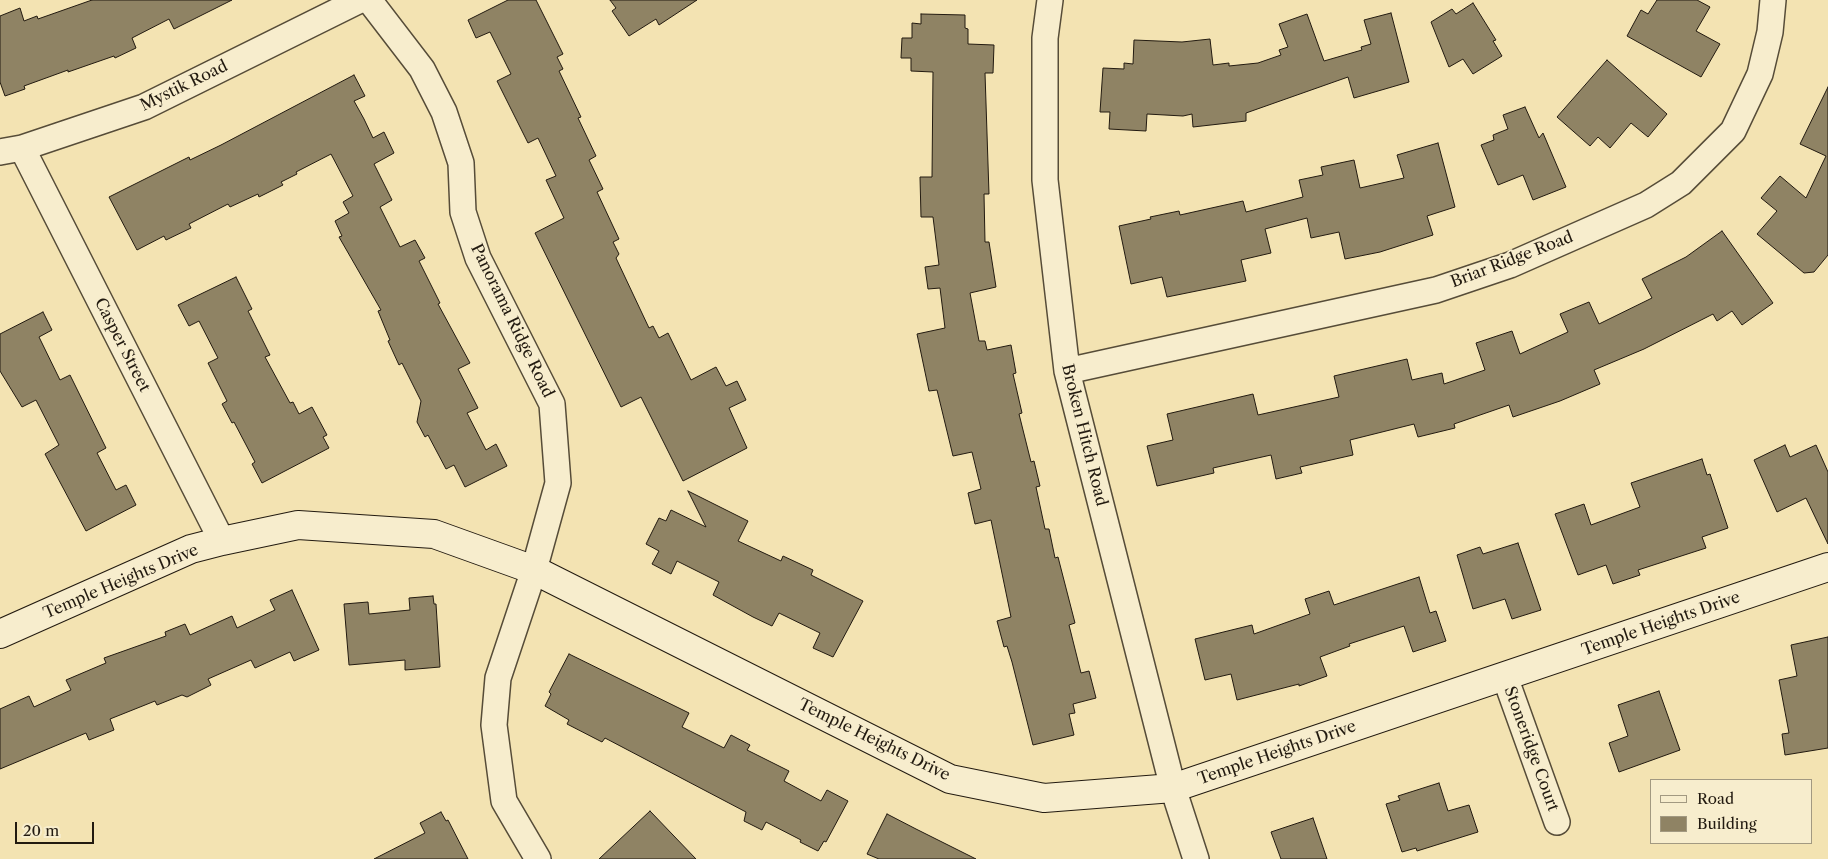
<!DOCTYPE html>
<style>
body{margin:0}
#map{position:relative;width:1828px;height:859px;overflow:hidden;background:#f3e3b2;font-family:"Libre Caslon Text",serif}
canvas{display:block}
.legend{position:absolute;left:1650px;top:779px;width:162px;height:65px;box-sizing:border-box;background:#f7edcd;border:1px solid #a29981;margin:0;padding:6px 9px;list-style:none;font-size:15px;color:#221a10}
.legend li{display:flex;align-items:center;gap:10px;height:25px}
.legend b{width:25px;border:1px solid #a29981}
.scale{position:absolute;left:15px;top:822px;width:79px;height:22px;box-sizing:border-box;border:2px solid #221a10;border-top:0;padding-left:6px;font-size:15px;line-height:18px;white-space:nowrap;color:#221a10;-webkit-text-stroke:4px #f7edcd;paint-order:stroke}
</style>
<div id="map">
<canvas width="1828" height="859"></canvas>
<ul class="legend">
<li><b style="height:6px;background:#f7edcd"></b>Road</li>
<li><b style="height:14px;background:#8f8364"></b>Building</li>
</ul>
<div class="scale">20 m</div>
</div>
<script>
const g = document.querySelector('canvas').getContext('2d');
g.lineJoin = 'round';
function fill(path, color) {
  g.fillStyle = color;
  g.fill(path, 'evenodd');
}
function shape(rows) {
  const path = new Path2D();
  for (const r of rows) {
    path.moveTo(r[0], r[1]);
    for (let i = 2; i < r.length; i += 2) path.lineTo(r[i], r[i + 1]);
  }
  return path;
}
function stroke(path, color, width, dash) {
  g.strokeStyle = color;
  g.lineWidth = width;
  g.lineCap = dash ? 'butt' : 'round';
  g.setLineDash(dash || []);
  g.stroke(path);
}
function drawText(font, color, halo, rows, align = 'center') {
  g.font = font + ' "Libre Caslon Text",serif';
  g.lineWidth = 4;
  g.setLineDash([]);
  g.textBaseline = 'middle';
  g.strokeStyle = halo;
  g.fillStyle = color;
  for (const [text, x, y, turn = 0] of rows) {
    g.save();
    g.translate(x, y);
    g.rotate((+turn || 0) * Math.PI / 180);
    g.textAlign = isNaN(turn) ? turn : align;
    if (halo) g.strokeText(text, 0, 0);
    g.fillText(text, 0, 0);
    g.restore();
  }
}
const building = shape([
 [92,0,232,0,174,29,169,19,132,38,136,48,115,58,114,56,68,72,68,70,24,86,25,89,5,96,0,82,0,16,20,8,24,21,37,16,38,19,92,0],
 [508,0,536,0,563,54,557,57,563,69,559,71,581,117,578,118,596,156,589,160,603,189,597,192,619,239,613,242,619,254,616,258,649,328,653,326,659,338,668,333,691,380,716,367,726,386,737,381,746,400,729,408,747,448,683,481,641,397,621,407,535,233,564,218,546,180,556,176,538,138,528,143,497,81,511,74,490,32,476,38,468,20,508,0],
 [610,0,697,0,659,25,656,19,629,36,612,11,616,8,610,0],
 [1657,0,1697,0,1710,7,1696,31,1720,44,1701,77,1627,36,1641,10,1648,14,1657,0],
 [1473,3,1496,40,1493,41,1502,56,1473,74,1463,59,1449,67,1431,22,1452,9,1456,14,1473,3],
 [1391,13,1409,82,1354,98,1348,77,1246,113,1246,121,1193,127,1192,114,1183,116,1147,114,1146,131,1109,129,1110,112,1100,112,1103,68,1124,69,1124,63,1133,64,1134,40,1182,42,1210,39,1213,65,1229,63,1229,66,1258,63,1281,55,1279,50,1288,47,1279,24,1307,14,1324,61,1362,50,1361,47,1371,44,1364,20,1391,13],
 [921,14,965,15,965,28,968,29,968,44,994,45,993,73,985,73,989,194,984,194,985,242,989,242,996,287,970,293,979,341,985,341,987,350,1011,345,1016,373,1013,374,1022,413,1019,414,1031,462,1034,461,1040,486,1036,487,1045,529,1049,529,1055,558,1058,557,1075,623,1069,625,1081,673,1089,671,1096,698,1073,704,1075,713,1069,714,1074,735,1033,745,1012,662,1007,646,1004,647,997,621,1011,617,991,520,975,524,968,493,981,489,972,452,953,456,937,390,929,391,917,334,945,328,940,288,928,289,925,267,939,265,933,217,921,217,920,177,932,177,933,72,911,71,911,58,901,58,902,38,912,38,912,23,921,24,921,14],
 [1607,60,1667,114,1648,137,1631,123,1610,148,1598,137,1590,146,1557,117,1607,60],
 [354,75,365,96,354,101,364,119,373,138,384,132,394,153,374,164,392,200,380,207,400,247,415,240,425,258,419,261,440,303,438,304,470,363,458,369,478,408,467,413,486,450,496,444,507,466,465,487,454,465,446,469,428,435,425,437,417,422,421,401,402,363,399,365,388,341,390,340,378,311,381,310,339,237,342,236,335,221,349,213,343,202,353,196,331,154,296,172,297,174,281,182,283,185,259,197,258,194,230,207,228,204,189,224,191,228,166,240,164,236,137,250,109,197,189,157,190,160,221,145,354,75],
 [1828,87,1828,255,1814,272,1804,273,1757,234,1777,211,1761,198,1780,176,1806,198,1826,156,1800,144,1828,87],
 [1525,107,1539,138,1543,133,1566,187,1533,200,1523,175,1498,185,1481,145,1494,140,1493,135,1508,129,1503,115,1525,107],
 [1438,143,1455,207,1427,216,1433,235,1380,252,1345,259,1339,232,1311,238,1307,218,1265,229,1271,253,1241,260,1246,281,1167,297,1162,277,1131,284,1119,226,1151,219,1150,217,1179,211,1180,215,1243,201,1246,212,1303,197,1299,180,1323,175,1321,167,1354,160,1360,188,1404,178,1397,155,1438,143],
 [1722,231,1773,303,1742,325,1732,311,1717,321,1713,314,1644,349,1594,370,1600,384,1560,401,1513,417,1509,405,1454,424,1455,428,1418,437,1414,424,1350,440,1353,455,1300,467,1302,473,1276,479,1271,455,1213,468,1214,473,1157,486,1147,446,1173,440,1167,414,1253,394,1258,415,1339,397,1334,376,1407,359,1412,380,1442,373,1444,384,1485,370,1476,343,1512,331,1520,354,1568,332,1560,314,1589,302,1599,324,1652,298,1642,279,1686,257,1722,231],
 [236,277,252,309,248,311,270,355,265,357,290,403,293,402,299,414,312,407,327,435,323,437,329,448,262,483,252,464,255,462,234,422,232,423,222,404,227,401,208,363,218,358,199,321,189,326,178,305,236,277],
 [43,312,52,330,39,337,60,380,70,375,106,448,97,453,116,490,126,485,136,505,86,531,45,454,59,445,36,400,22,407,0,371,0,334,43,312],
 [1785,445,1790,457,1816,445,1828,472,1828,544,1806,498,1777,512,1754,460,1785,445],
 [1702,459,1707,475,1710,474,1728,528,1702,537,1706,548,1638,570,1640,575,1613,584,1606,565,1578,575,1555,514,1584,504,1591,525,1640,507,1631,483,1702,459],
 [688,491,748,521,738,541,781,561,783,556,813,570,811,575,863,601,833,657,813,648,820,633,779,613,772,626,753,617,713,595,719,582,677,561,671,574,652,564,659,551,646,544,659,518,666,521,671,510,706,527,688,491],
 [1518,543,1541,610,1512,619,1505,599,1473,609,1457,555,1480,547,1483,554,1518,543],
 [1419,577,1430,613,1436,611,1446,641,1413,652,1404,626,1349,644,1350,646,1320,657,1327,676,1299,686,1299,684,1237,700,1231,674,1205,680,1195,639,1252,625,1254,634,1310,614,1305,599,1329,591,1334,605,1419,577],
 [292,590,319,650,294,661,290,652,255,668,251,660,208,679,211,685,187,697,182,695,157,705,155,701,110,719,114,730,89,740,86,733,0,769,0,709,29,696,34,707,71,690,66,680,106,663,104,658,166,636,165,632,185,624,190,635,232,616,237,628,275,610,270,600,292,590],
 [433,596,434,604,436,604,440,667,405,670,405,660,349,665,344,604,368,602,369,614,410,610,409,598,433,596],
 [1828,637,1828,748,1785,755,1782,734,1789,733,1779,680,1797,676,1791,645,1828,637],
 [569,654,689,713,682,727,724,748,731,735,750,745,747,750,789,771,784,781,821,801,827,790,848,801,826,842,824,841,818,851,800,842,801,840,766,822,762,830,744,821,746,812,605,738,602,742,567,724,569,720,545,706,551,694,549,692,569,654],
 [1659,691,1680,750,1619,772,1609,743,1628,736,1618,705,1659,691],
 [1439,783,1448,811,1469,805,1478,832,1417,851,1416,848,1402,852,1386,804,1400,800,1398,796,1439,783],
 [650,811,696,859,599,859,650,811],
 [441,812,446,821,448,820,468,859,374,859,425,833,420,823,441,812],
 [887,814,916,829,976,859,879,859,867,854,887,814],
 [1313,818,1327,859,1281,859,1271,832,1313,818]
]);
fill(building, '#8f8364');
stroke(building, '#221a10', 1);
const street = shape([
 [369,0,422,69,444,112,461,163,463,212,478,258,552,404,558,483,534,570,498,678,494,725,504,801,538,859],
 [1050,0,1045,38,1045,180,1067,371,1173,788,1196,859],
 [22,148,222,541],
 [0,152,22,148,144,107,360,0],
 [1067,371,1436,290,1510,265,1646,205,1681,183,1733,131,1760,74,1770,32,1773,0],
 [1505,677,1557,822]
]);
const secondary = shape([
 [0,634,191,549,222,541,298,525,434,534,534,570,950,779,1044,798,1173,788,1828,567]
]);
stroke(street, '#564c38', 28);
stroke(secondary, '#221a10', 30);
stroke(street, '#f7edcd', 25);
stroke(secondary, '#f7edcd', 28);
drawText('16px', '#221a10', '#f7edcd', [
 ["Mystik Road",184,86,-26],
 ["Briar Ridge Road",1512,260,-21],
 ["Panorama Ridge Road",512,321,64],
 ["Casper Street",122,345,63],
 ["Broken Hitch Road",1084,435,76],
 ["Temple Heights Drive",121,582,-23],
 ["Temple Heights Drive",1661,624,-19],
 ["Temple Heights Drive",874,740,26],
 ["Stoneridge Court",1531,749,70],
 ["Temple Heights Drive",1277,753,-19]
]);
</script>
